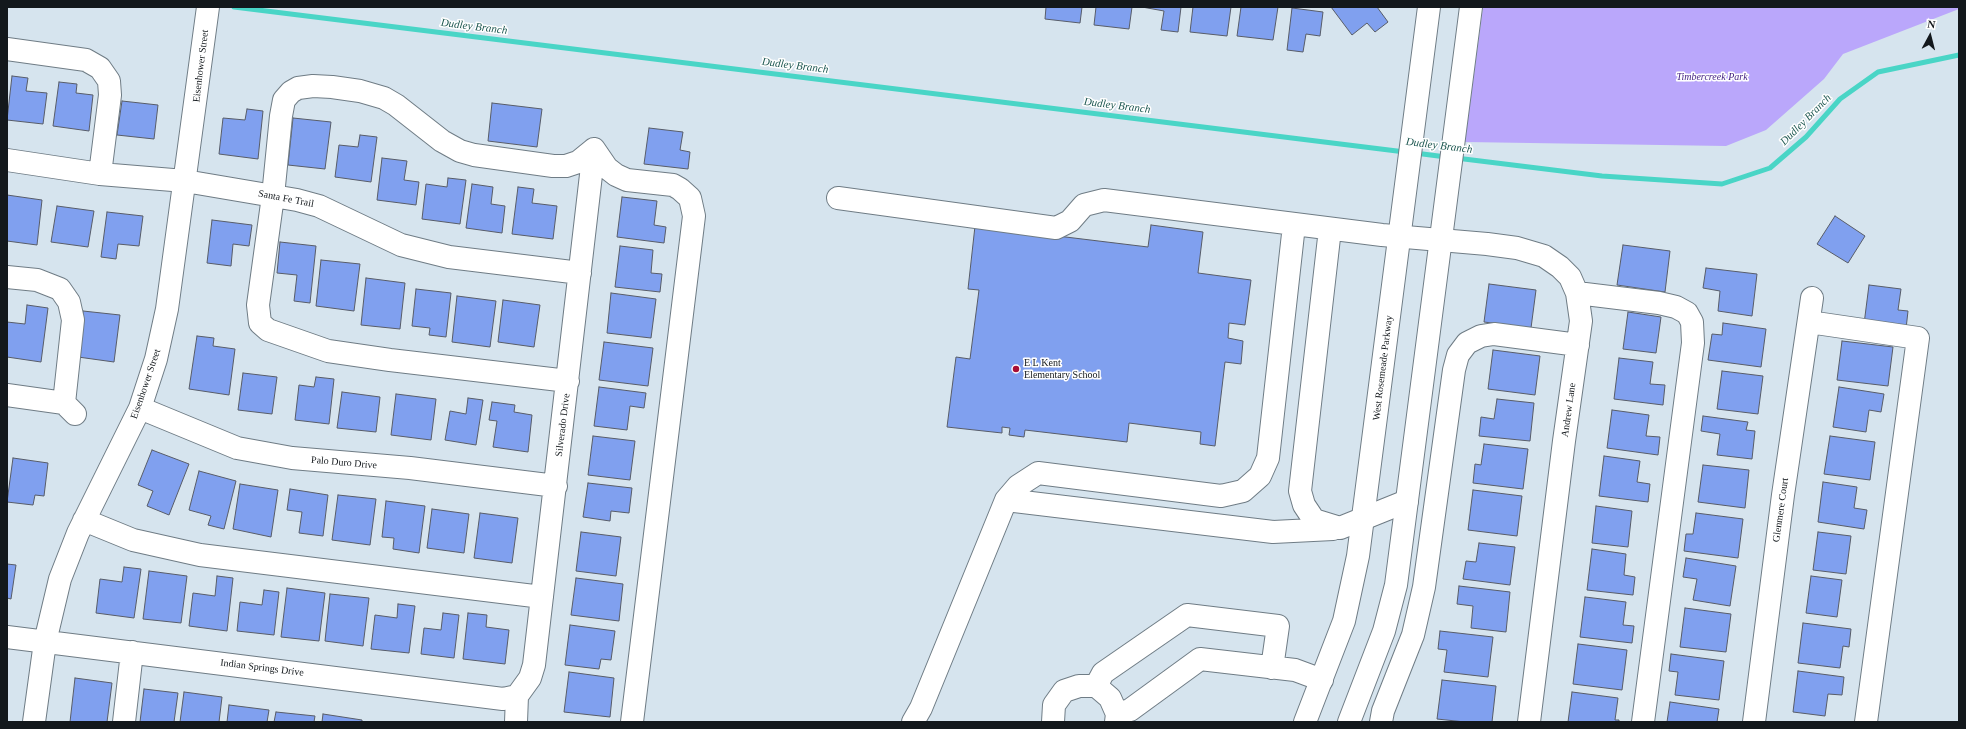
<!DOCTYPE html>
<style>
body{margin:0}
#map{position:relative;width:1966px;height:729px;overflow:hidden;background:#d6e4ee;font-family:Georgia,serif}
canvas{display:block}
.frame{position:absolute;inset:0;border:8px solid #13181c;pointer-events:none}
.north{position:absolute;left:1910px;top:16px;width:40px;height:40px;-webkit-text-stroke:3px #fff;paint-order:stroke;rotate:7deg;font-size:11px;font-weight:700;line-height:16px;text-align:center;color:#13181c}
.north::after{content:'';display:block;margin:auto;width:14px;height:18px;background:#13181c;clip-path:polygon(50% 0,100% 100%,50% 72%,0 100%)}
</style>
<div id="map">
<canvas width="1966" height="729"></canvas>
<div class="frame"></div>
<div class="north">N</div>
</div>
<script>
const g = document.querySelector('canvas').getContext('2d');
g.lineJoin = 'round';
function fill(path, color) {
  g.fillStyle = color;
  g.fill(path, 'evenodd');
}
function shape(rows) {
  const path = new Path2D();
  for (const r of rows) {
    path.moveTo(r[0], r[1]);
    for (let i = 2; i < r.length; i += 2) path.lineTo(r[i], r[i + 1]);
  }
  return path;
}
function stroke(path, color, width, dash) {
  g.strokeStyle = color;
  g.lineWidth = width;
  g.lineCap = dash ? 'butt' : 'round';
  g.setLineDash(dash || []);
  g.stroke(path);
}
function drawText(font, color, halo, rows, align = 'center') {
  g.font = font + ' Georgia,serif';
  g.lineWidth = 3;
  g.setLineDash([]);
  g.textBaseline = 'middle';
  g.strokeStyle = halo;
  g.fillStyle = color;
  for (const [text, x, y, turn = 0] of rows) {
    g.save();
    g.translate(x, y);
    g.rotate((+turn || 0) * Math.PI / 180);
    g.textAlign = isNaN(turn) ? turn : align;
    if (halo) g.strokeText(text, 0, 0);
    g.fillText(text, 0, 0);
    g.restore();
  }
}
fill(shape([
 [1483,7,1959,7,1959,9,1843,54,1824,79,1766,130,1726,146,1465,142]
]), '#baa7fb');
stroke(shape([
 [234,7,1405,152],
 [1415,153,1446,157],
 [1456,158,1602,176,1722,184,1770,168,1806,137,1840,99,1878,72,1959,55]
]), '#49d5c6', 5);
const building = shape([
 [1046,7,1082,7,1080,23,1045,19,1046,7],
 [1096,7,1132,7,1129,29,1094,25,1096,7],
 [1142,7,1181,7,1178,32,1161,30,1164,11,1142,7],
 [1193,7,1231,7,1227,36,1190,32,1193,7],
 [1241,7,1278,7,1273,40,1237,36,1241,7],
 [1331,7,1377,7,1388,22,1375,32,1367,23,1352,35,1331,7],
 [1292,8,1323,12,1320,36,1306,34,1303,52,1287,50,1292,8],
 [12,76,28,78,26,91,47,93,43,124,7,120,12,76],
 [59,82,77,84,76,93,93,95,89,131,53,126,59,82],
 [122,101,158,105,154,139,117,135,122,101],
 [492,103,542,109,537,147,488,141,492,103],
 [247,109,263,111,258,159,219,154,223,118,245,120,247,109],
 [293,118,331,122,325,169,288,165,293,118],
 [649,128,683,132,680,150,690,152,688,169,644,164,649,128],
 [360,135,377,137,371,182,335,177,339,145,358,147,360,135],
 [382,158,407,161,404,180,419,182,416,205,377,200,382,158],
 [448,178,466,180,460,224,422,219,426,184,447,187,448,178],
 [472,184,493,187,491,204,505,206,502,233,466,228,472,184],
 [518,187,534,189,532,203,557,206,553,239,512,234,518,187],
 [7,195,42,200,37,245,7,241,7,195],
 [622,197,657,201,654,225,666,227,664,243,617,237,622,197],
 [57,206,94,211,88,247,51,242,57,206],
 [107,212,143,216,139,246,118,244,116,259,101,257,107,212],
 [1835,216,1865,236,1848,263,1817,244,1835,216],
 [212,220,252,225,249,246,233,244,231,266,207,263,212,220],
 [1151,225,1203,232,1198,273,1251,280,1245,325,1229,323,1228,338,1243,341,1241,364,1225,362,1215,446,1200,444,1201,432,1129,423,1127,442,1025,430,1024,437,1009,435,1010,428,1002,427,1002,433,947,427,956,357,970,359,979,290,968,289,975,226,1148,247,1151,225],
 [280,242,316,246,310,303,294,301,297,275,277,273,280,242],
 [1623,245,1670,251,1665,292,1617,285,1623,245],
 [620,246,653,250,651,273,662,274,660,292,615,287,620,246],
 [321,260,360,264,354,311,316,306,321,260],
 [1706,268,1757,274,1752,316,1718,311,1720,291,1703,288,1706,268],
 [366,278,405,283,400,329,361,325,366,278],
 [1489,284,1536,290,1531,328,1484,322,1489,284],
 [1869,285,1901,289,1898,310,1908,311,1906,329,1864,324,1869,285],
 [416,289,451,293,446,337,429,335,430,328,412,326,416,289],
 [611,293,656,299,651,338,607,333,611,293],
 [457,296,496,301,490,347,452,342,457,296],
 [503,300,540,305,534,347,498,342,503,300],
 [27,305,48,308,41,362,7,357,7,322,25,324,27,305],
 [83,311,120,315,114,362,78,357,83,311],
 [1628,312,1661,317,1656,353,1623,349,1628,312],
 [1723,323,1766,329,1761,367,1708,360,1712,334,1722,335,1723,323],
 [197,336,214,338,213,346,235,349,229,395,189,389,197,336],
 [1842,341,1893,347,1888,386,1837,380,1842,341],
 [604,342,653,348,648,386,599,380,604,342],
 [1493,350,1540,356,1535,395,1488,389,1493,350],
 [1619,358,1653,362,1650,384,1665,385,1663,405,1614,399,1619,358],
 [1722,371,1763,376,1758,414,1717,409,1722,371],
 [243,373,277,377,272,414,238,410,243,373],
 [316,377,334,379,329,424,295,420,299,385,314,387,316,377],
 [599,387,646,393,644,408,630,406,627,430,594,426,599,387],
 [1839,387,1884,394,1881,412,1869,410,1866,432,1833,427,1839,387],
 [342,392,380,397,376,432,337,428,342,392],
 [396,394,436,399,431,440,391,435,396,394],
 [468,398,483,400,476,445,445,440,450,411,466,414,468,398],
 [1497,399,1534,403,1530,441,1479,436,1481,417,1494,419,1497,399],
 [492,402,515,405,514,412,532,415,528,452,493,447,497,421,489,420,492,402],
 [1612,410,1649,415,1646,436,1660,437,1658,455,1607,448,1612,410],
 [1703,416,1748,422,1746,430,1755,431,1752,459,1717,455,1720,434,1701,431,1703,416],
 [593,436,635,441,630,480,588,475,593,436],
 [1830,436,1875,442,1870,480,1824,474,1830,436],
 [1484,444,1528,449,1523,489,1473,483,1475,464,1481,465,1484,444],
 [152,450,189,464,169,515,147,506,153,491,138,485,152,450],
 [1604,456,1640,461,1637,482,1650,484,1648,502,1599,496,1604,456],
 [13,458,48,463,44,496,35,495,33,505,7,502,13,458],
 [1703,465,1749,470,1745,508,1698,502,1703,465],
 [199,471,236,481,224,529,208,525,211,516,189,510,199,471],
 [1823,482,1857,487,1854,508,1867,510,1864,529,1818,522,1823,482],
 [588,483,632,488,629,513,611,511,610,521,583,517,588,483],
 [240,484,278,490,271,537,233,529,240,484],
 [290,489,328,495,323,536,299,533,302,512,287,510,290,489],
 [1473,490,1522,496,1517,536,1468,530,1473,490],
 [338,495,376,499,370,545,332,540,338,495],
 [386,501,425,506,419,553,393,549,394,538,382,537,386,501],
 [1596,506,1632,511,1628,547,1592,543,1596,506],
 [432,509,469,514,464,553,427,548,432,509],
 [480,513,518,518,512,563,474,558,480,513],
 [1696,513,1743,519,1738,558,1684,551,1686,534,1693,534,1696,513],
 [581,532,621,537,616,576,576,571,581,532],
 [1818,532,1851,536,1846,574,1813,570,1818,532],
 [1479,543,1515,547,1510,585,1463,579,1466,561,1476,562,1479,543],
 [1592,549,1626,554,1624,575,1635,577,1633,595,1587,590,1592,549],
 [1686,558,1736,566,1730,606,1693,600,1697,579,1683,577,1686,558],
 [7,564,16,565,11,599,7,598,7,564],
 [124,567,141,569,134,618,96,613,100,579,122,582,124,567],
 [149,571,187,576,181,623,143,619,149,571],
 [217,576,233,578,227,631,189,626,193,593,215,596,217,576],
 [1811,576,1842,580,1837,617,1806,613,1811,576],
 [576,578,623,584,619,621,571,615,576,578],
 [1459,586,1510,592,1506,632,1471,628,1473,606,1457,604,1459,586],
 [287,588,325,593,319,641,281,637,287,588],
 [264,590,279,592,274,635,237,631,240,602,262,605,264,590],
 [330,594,369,598,363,646,325,641,330,594],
 [1585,597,1626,602,1623,625,1634,626,1632,643,1580,637,1585,597],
 [398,604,415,606,409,653,371,649,375,615,397,618,398,604],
 [1685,608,1731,614,1726,652,1680,647,1685,608],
 [443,613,459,615,454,658,421,654,424,628,441,630,443,613],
 [468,613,487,615,486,627,509,630,505,664,463,659,468,613],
 [1803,623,1851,629,1849,647,1843,646,1840,668,1798,663,1803,623],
 [570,625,615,631,611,660,601,659,599,669,565,665,570,625],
 [1440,631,1493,637,1488,677,1444,672,1447,650,1438,649,1440,631],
 [1578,644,1627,650,1622,690,1573,684,1578,644],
 [1671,654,1724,661,1719,700,1675,695,1678,672,1669,671,1671,654],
 [1798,671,1844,677,1842,695,1828,694,1825,716,1793,712,1798,671],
 [569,672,614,678,610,717,564,712,569,672],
 [75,678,112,683,107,722,70,722,75,678],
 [1442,680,1496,686,1492,722,1465,722,1437,719,1442,680],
 [144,689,178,693,174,722,140,722,144,689],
 [184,692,222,697,219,722,180,722,184,692],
 [1572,692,1618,698,1615,720,1619,720,1619,722,1568,722,1572,692],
 [1670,702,1719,709,1717,722,1667,722,1670,702],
 [229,705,269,710,267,722,227,722,229,705],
 [276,712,315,716,314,722,274,722,276,712],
 [323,714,362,720,362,722,322,722,323,714]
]);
fill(building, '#80a0ef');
stroke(building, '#575c68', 1);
const minor = shape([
 [7,49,86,60,100,68,109,81,110,95,100,174],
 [594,149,607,168,616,175,627,180,673,185,680,189,690,198,694,216,632,722],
 [7,160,100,174,185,181,297,200,319,206,401,245,449,257,580,273],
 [838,198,1056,228,1070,221,1084,205,1104,200,1382,235,1487,244,1517,248,1544,256,1560,267,1570,277,1577,293,1581,321,1564,441,1529,722],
 [1330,229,1300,491,1304,505,1314,520,1340,528,1407,501],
 [7,277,37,280,60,289,69,302,73,320,64,403],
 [1577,293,1659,303,1676,307,1687,313,1692,322,1693,343,1643,722],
 [1809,322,1918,338,1866,722],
 [568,381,390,360,328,351,268,330,260,323,258,305,273,196,281,116,284,100,291,92,298,88,313,86,332,87,360,91,384,98,396,105,442,141,460,151,474,155,553,166,566,166,578,162,594,149],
 [7,395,64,403,75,414],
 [140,408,237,448,292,458,410,468,556,486],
 [1006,500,1273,532,1333,529],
 [84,520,133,540,200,555,542,597],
 [7,637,503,699,517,696],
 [1096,686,1103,673,1187,615,1278,626,1272,668],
 [517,696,530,678,534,665,594,149],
 [1117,714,1130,710,1200,659,1295,670,1322,680],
 [34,722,45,642,60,579,78,533,140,408,156,359,167,309,208,7],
 [124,722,132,652],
 [516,722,517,696],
 [913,722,921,708,1006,500,1018,486,1038,473,1221,496,1243,491,1260,476,1268,458,1294,225],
 [1053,722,1054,705,1064,691,1079,686,1096,686,1110,698,1117,714,1116,722],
 [1381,722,1383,711,1413,635,1424,587,1454,370,1458,355,1467,343,1481,336,1494,334,1578,345],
 [1754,722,1783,495,1812,298]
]);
const major = shape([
 [1305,722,1344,621,1358,556,1429,7],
 [1349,722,1384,631,1396,585,1471,7]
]);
stroke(minor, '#6f7c85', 24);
stroke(major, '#6f7c85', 24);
stroke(minor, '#fff', 22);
stroke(major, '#fff', 22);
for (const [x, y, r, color] of [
 [1016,369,4,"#a70e37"]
]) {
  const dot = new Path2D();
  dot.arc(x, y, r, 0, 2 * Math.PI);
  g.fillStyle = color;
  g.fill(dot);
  stroke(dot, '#fff', 1.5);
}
drawText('10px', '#13181c', '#fff', [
 ["Eisenhower Street",201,66,-83],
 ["Santa Fe Trail",286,199,11],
 ["West Rosemeade Parkway",1383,368,-83],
 ["Eisenhower Street",146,384,-71],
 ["Andrew Lane",1569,410,-82],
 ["Silverado Drive",563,425,-83],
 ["Palo Duro Drive",344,463,5],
 ["Glenmere Court",1781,510,-82],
 ["Indian Springs Drive",262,668,7]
]);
drawText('italic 10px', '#452383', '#fff', [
 ["Timbercreek Park",1712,77]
]);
drawText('10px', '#13181c', '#fff', [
 ["E L Kent",1024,363],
 ["Elementary School",1024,375]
], 'left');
drawText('italic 11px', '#1e5851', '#fff', [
 ["Dudley Branch",474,27,7],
 ["Dudley Branch",795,66,7],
 ["Dudley Branch",1117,106,7],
 ["Dudley Branch",1806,120,-45],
 ["Dudley Branch",1439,146,7]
]);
</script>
